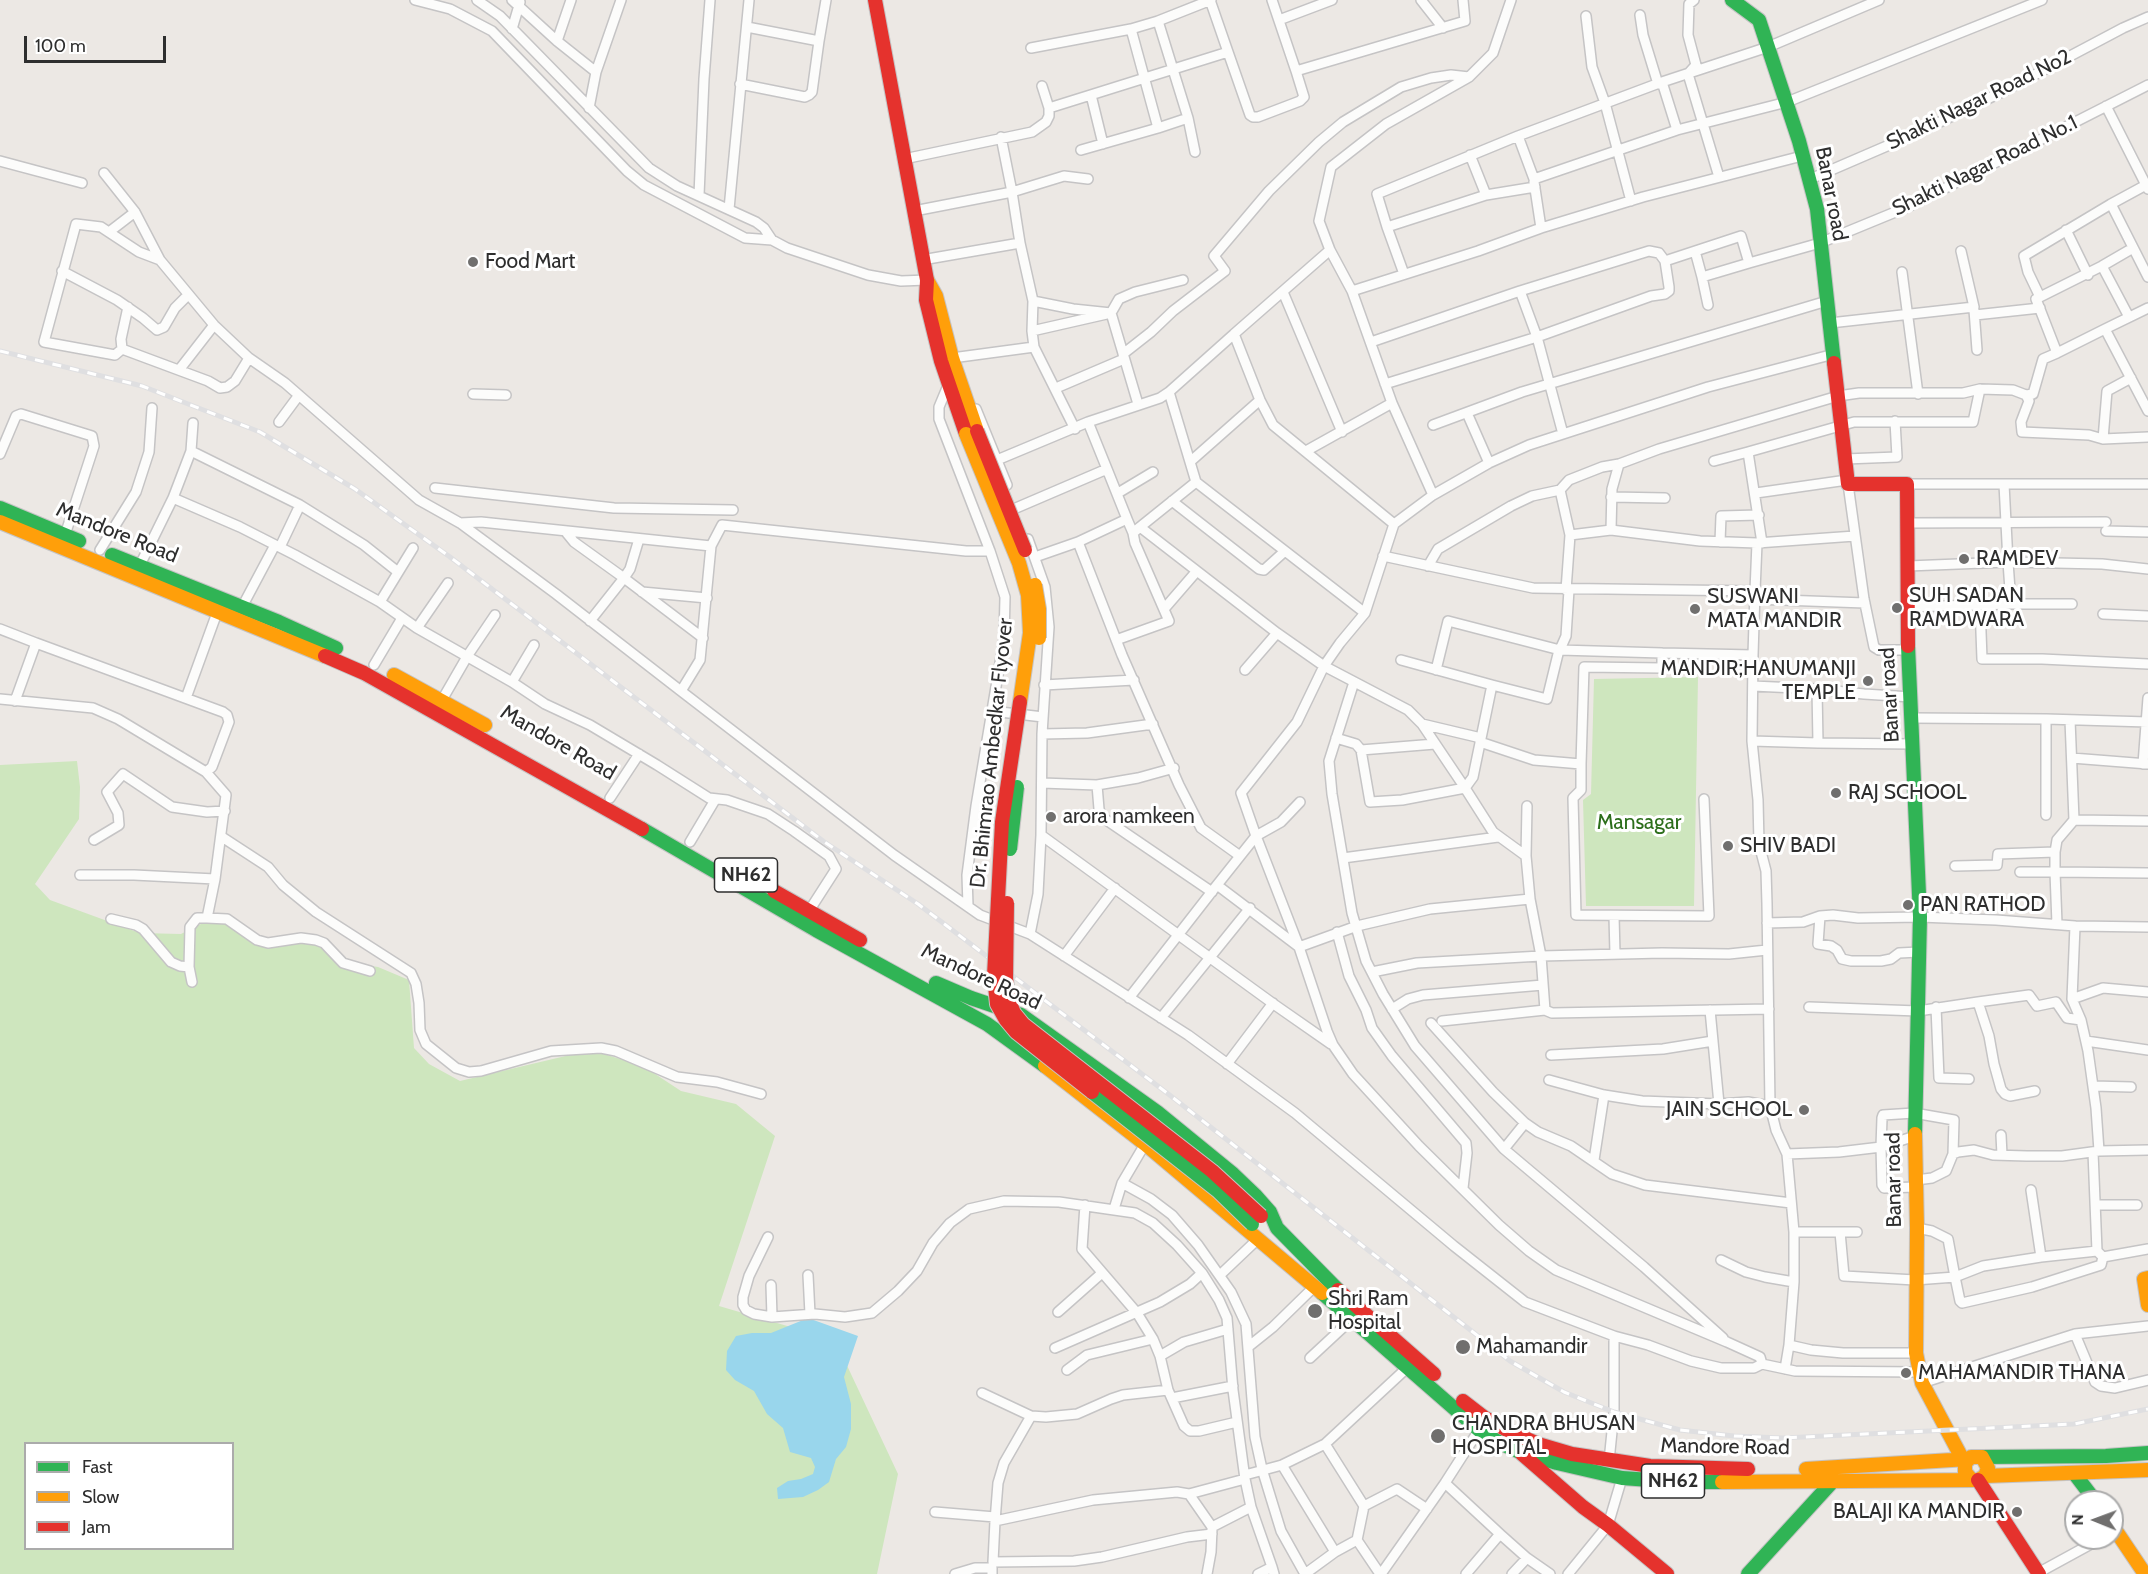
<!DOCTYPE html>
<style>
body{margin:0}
#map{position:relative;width:2148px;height:1574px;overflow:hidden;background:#ece8e4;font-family:Cabin,sans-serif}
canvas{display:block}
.legend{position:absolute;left:24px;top:1442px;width:210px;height:108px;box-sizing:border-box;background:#fff;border:2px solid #ababab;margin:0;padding:8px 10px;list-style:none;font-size:18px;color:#2e2e2e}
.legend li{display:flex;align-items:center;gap:12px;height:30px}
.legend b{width:30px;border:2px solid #ababab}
.north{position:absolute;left:2064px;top:1490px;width:60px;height:60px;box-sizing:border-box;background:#fff;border:2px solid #ababab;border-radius:50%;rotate:271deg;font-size:16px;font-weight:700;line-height:24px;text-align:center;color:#2e2e2e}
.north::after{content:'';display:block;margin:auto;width:21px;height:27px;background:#706f6e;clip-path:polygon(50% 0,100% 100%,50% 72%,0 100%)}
.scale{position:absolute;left:24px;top:36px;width:142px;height:27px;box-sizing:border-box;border:3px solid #2e2e2e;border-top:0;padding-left:8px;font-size:18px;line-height:21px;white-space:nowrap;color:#2e2e2e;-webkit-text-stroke:4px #fff;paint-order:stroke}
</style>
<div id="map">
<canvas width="2148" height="1574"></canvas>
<ul class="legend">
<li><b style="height:8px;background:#30b455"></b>Fast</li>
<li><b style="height:8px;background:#ff9f0a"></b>Slow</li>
<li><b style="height:8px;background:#e5322d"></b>Jam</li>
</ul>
<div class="north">N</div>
<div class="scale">100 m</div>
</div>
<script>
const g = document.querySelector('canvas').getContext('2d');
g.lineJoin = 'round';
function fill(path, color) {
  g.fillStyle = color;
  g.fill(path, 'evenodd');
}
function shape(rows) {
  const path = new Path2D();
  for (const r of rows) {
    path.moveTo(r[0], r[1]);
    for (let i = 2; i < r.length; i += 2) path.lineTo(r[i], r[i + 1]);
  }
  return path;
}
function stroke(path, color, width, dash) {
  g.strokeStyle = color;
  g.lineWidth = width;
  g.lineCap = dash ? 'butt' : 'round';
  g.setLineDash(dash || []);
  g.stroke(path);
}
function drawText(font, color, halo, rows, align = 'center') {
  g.font = font + ' Cabin,sans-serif';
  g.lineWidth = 6;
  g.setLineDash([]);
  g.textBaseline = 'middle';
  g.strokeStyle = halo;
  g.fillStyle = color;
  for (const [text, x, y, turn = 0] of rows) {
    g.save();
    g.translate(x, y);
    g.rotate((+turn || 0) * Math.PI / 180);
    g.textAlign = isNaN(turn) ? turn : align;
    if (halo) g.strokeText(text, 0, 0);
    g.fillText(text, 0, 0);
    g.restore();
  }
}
fill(shape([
 [1698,677,1694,906,1586,906,1583,800,1591,794,1594,679],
 [77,761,80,787,79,819,35,884,50,900,140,933,181,934,213,918,280,943,323,938,352,963,378,967,409,980,414,1048,429,1064,460,1081,591,1050,643,1066,681,1091,736,1104,775,1136,719,1306,835,1340,898,1474,877,1574,0,1574,0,765],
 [26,1444,232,1444,232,1548,26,1548]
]), '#cee6be');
fill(shape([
 [808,1318,858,1336,844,1377,851,1404,851,1429,846,1447,836,1459,829,1482,818,1490,803,1497,778,1499,777,1488,788,1481,801,1479,813,1474,815,1467,811,1458,790,1452,783,1428,767,1414,754,1391,735,1380,726,1370,727,1351,736,1336,752,1333,771,1333]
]), '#99d6ec');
const street = shape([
 [415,0,450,9,492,31,627,171,644,185,745,238,772,240,787,248,868,275,901,281,927,280],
 [477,0,500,16,649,168,677,186,756,222,764,228,772,240],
 [512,0,557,41,596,72],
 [1272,0,1296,71,1465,21,1463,0],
 [1421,0,1443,28],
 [1694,0,1689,4,1688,35,1696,65,1688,74,1719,177],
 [1640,15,1643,35,1658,84],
 [1586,16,1592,67,1605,103,1631,201],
 [1279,20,1332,0],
 [1158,21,1211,0],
 [512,29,520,2],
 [557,41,571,0],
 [819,41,826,0],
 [1031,48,1131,29],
 [1228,52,1250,115,1253,117,1258,117,1300,101,1304,97,1296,71],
 [1662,82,1768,47,1879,0],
 [740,84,805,97,809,95,812,92,819,41,747,27],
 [1042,86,1049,108],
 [1091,95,1103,144],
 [2106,106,2146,185],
 [589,108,596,72,621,0],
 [1188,118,1195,152],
 [1677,130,1787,102,2042,0],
 [1001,137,1012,192,1064,176,1088,179],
 [1081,150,1158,128,1188,118,1158,21,1131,29,1158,128],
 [1470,155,1486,195,1387,227,1377,194,1518,136,1662,82,1677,130,1534,179,1518,136],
 [904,159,1032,132,1046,122,1049,116,1049,108,1228,52,1210,0],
 [0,161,82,183],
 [104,173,135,212],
 [1808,180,1917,133,2006,90,2123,28,2148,17],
 [1534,182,1541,228],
 [699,195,704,79,710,0],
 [1486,195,1535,187],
 [2111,204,2146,185,2148,189],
 [729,209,749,0],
 [914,211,1012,192,1020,243,922,260],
 [76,224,101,227,139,252,160,260,214,325,249,358,235,381,227,387,220,388,208,381,122,349,115,355,44,342,76,224],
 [1387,227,1404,274],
 [2066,230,2088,275],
 [109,232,135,212,160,260],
 [1020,243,1033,301],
 [1330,250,1319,221,1331,167,1386,124,1469,77,1493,53,1511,0],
 [1695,251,1702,277,1749,263],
 [2102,266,2133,248],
 [62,271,117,300,143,318,157,330,164,327,175,308,188,295],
 [1902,272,1918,394],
 [1702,277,1708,305],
 [1352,291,1478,251,1541,228,1643,197,1802,156],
 [1520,291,1537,337,1563,434],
 [1283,292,1342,432],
 [2040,297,2028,272,2024,256,2111,204,2148,277],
 [1974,310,1977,350],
 [1975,315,2040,308],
 [2129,317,2102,266,2036,299,2057,353,2105,329,2148,308],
 [1830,323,1974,307,1961,251],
 [2105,329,2148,411],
 [1032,331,1033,301,1073,309,1111,313,1119,299,1135,292,1183,280],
 [1234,334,1330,250,1352,291,1392,403,1306,451],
 [1371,342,1520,291,1649,251,1659,253,1665,261,1741,236,1749,263,1820,243,1910,206,2148,85],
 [122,349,121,339,128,307],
 [1123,354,1151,332,1173,311,1225,271,1214,256,1269,191,1319,142,1343,122,1401,87,1431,78,1451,75,1469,77],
 [249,358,285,383,419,500,460,523,481,522,711,546,700,660,681,691,894,855,980,915,1030,934,1188,1035,1295,1113,1454,1246,1525,1302,1614,1336,1614,1412,1609,1461],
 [952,358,1034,347],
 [179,370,214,325],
 [949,383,939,407,939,419,990,551,1005,597,1004,639,976,806,967,875,968,906],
 [1385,384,1537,337,1651,296,1665,294,1669,291,1669,287,1665,261],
 [1056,388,1124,359],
 [1169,392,1234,334,1260,400,1273,425,1394,524,1365,613],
 [473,394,506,395],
 [2026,395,2033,394,2043,359,2057,353],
 [1392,403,1433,495,1394,524],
 [976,409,1007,485],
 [1467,413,1489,463],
 [279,422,299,395],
 [1088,422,1160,398,1169,392,1196,482,1365,613,1340,643,1324,666,1277,633,1140,527,1133,533,1135,543,1169,621,1116,640],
 [1433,425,1522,392,1827,301],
 [1075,429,1034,347,1032,331,1111,313,1138,404],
 [2103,439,2107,391,2131,378],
 [191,451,300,505,280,547],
 [0,454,16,416,21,414,92,436,94,446,65,535],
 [1845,459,1897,457,1895,421],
 [997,460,1088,422,1107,469],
 [1191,461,1260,400],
 [1714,461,1748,452],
 [1848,484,1864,599,1874,647,1879,650,1908,650],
 [1907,484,2148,484],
 [435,488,614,508,733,510],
 [1560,490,1570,535],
 [1118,493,1153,472],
 [1756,493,1847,480],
 [1433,495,1489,463,1529,445,1708,387,1834,354],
 [1611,497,1665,498],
 [173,498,240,527,295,555,380,602,417,628,512,682,545,704,590,725,657,765,709,798,727,800,768,814,794,831,829,856,836,869,809,911],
 [1172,501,1259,569,1264,570,1285,551],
 [300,505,364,545,398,572],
 [1016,508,1107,469,1127,519],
 [460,523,556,594,681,691],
 [1907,523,2106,522],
 [1140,527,1196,482],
 [1611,530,1612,489,1619,464,1659,449,1838,396,1859,393,1963,393,1980,389,2013,390,2026,395,2029,401,2021,422,2022,432,2089,435,2103,439,2148,437],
 [565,531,574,542,624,578,590,621],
 [2106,531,2148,532],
 [1133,533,1127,519,1078,542,1122,655,1179,785,1201,828,1240,856],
 [639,539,630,569,624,578,703,638],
 [1028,539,1045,587,1049,627,1042,734,1041,835,1038,894,1030,934],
 [1720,542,1721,516,1759,515],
 [1762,543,1748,452,1854,422,1973,422,1980,389],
 [711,546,722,525,966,551,990,551],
 [100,550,136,492,149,452,152,408],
 [1383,556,1533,588,1755,591,1753,655,1662,653,1662,668,1584,667,1581,764,1534,760,1480,742],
 [1035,557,1078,542],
 [140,565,173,498,191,451,193,423],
 [1428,566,1438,549,1511,506,1532,496,1560,490,1569,480,1602,467,1619,464],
 [1908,566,2008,562,2004,484],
 [1566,590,1570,535,1611,530,1700,541,1757,543],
 [1755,591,1757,543,1855,536],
 [642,592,707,598],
 [1754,599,1865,603],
 [380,602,413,548],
 [2011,604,2072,604],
 [1980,605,1982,659,2042,659,2148,664],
 [242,607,275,545],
 [1908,607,2011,604,2008,562,2102,564,2148,569],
 [1164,609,1196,572],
 [2103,614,2148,616],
 [417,628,448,583],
 [0,629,36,643,15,701],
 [36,643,223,712,227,715,229,722,212,767,206,772],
 [1753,655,1752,741,1758,800,1759,844,1766,871,1767,904,1770,1106,1776,1130,1787,1154],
 [374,665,402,618],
 [1245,670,1277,633],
 [1436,670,1448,621,1560,650,1662,653],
 [512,682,534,645],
 [1354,682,1329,761,1332,794,1352,913,1366,961,1383,994,1415,1046,1504,1149,1644,1267,1723,1338],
 [1044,685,1134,680],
 [1492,685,1547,699,1558,654,1566,636,1569,590],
 [1817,689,1864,694,1911,697],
 [186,698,218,610],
 [0,699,93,708,118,719,206,772,226,795,215,879,134,875,80,875],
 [442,700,468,655,495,615],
 [992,711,1043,717],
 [1912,718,2046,719],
 [2070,720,2074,820,2148,821],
 [1422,724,1481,738],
 [1042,734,1087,733,1153,724],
 [1336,738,1356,744,1361,750,1435,744],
 [1752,741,1818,743,1817,689,1753,686],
 [1818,743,1913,744],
 [2072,758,2148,764],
 [1581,764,1581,790,1573,798,1576,915,1709,916,1704,799],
 [2143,764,2148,698],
 [1042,783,1097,785,1099,809,1102,817,1212,892],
 [1097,785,1138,778,1174,768],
 [610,798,639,754],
 [1300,802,1281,822,1256,836,1241,793,1297,722,1324,666,1408,710,1422,724,1465,788,1473,777,1492,685,1401,660],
 [2046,815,2046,719,2148,722],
 [1041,835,1275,1005,1331,1044],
 [222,837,268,867,283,885,316,912,411,973,416,984,419,1003,420,1030,426,1044,456,1068,469,1072,481,1071,551,1051,601,1048,616,1051,677,1077,717,1082,761,1094],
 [94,840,119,825,118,813,107,792,123,774,172,807,207,812,225,811],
 [690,842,715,800],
 [1526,856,1527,806],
 [1343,858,1498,837],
 [1955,866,1997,865,1998,854,2055,852,2057,840,2074,820],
 [2020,872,2055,872,2055,852],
 [215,879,207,918,227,919,257,940,268,943,301,938,316,940,324,943,343,963,370,971],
 [1217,885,1256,836,1299,947,1357,926,1430,909,1530,899,1526,856,1493,832,1465,788,1402,800,1370,802,1361,750],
 [1530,899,1541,956,1662,953,1729,954,1767,950],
 [1614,916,1615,954],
 [1820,916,1818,944,1831,946,1837,950,1842,959,1851,961,1881,961,1891,959,1899,953,1919,952],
 [111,919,136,925,143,929,171,962,180,966,189,967],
 [1767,923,1803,922,1820,916,1833,915,1858,918,1920,917,1996,920,2075,926],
 [2057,924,2055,872,2148,873],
 [1337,932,1349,976,1366,1010,1372,1028,1392,1056,1466,1143,1467,1153,1463,1188],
 [1064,956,1115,888],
 [1372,972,1417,963,1541,956,1545,1010,1552,1013,1769,1009],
 [192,982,189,967,190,927,197,918,207,918],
 [1129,998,1217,885,1299,947,1327,1031,1333,1045,1353,1074,1419,1146,1499,1225,1529,1251,1556,1270,1727,1342,1760,1357,1762,1364,1754,1368,1721,1368,1691,1361,1648,1345,1614,1336],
 [2072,999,2103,988,2148,992],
 [1978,1002,2029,995,2037,1006,2056,1002,2067,1018,2081,1020],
 [1809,1007,1918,1011,1978,1002,1989,1036,1994,1064,2001,1089,2005,1094,2010,1096,2035,1091],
 [1936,1007,1939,1078,1969,1079],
 [1392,1009,1408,999,1423,995,1543,985],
 [1710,1010,1719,1104,1748,1102,1770,1106],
 [1161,1018,1250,908],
 [1442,1021,1545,1010],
 [1431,1023,1493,1092,1525,1123,1538,1132,1571,1146,1612,1174,1645,1185,1791,1203],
 [2086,1041,2148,1050],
 [1551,1055,1663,1049,1713,1041],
 [1227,1064,1273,1003],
 [1549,1080,1604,1095,1642,1101,1719,1104],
 [2093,1086,2131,1087],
 [2001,1135,2002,1155],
 [1915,1136,1881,1147,1882,1185,1884,1188,1916,1187],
 [1504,1149,1525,1123],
 [2099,1151,2148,1150],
 [2093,1152,2097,1251,2101,1255],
 [1594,1160,1604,1095],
 [1916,1180,1932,1178,1946,1171,1953,1154,1958,1152,1974,1150,1993,1155,2027,1156,2062,1156,2099,1151,2096,1108,2088,1051,2081,1020,2072,999,2075,926,2148,927],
 [1122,1183,1145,1144],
 [2031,1190,2041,1257],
 [1085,1205,1082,1249,1137,1313,1153,1339,1160,1356,1168,1390,1184,1426,1190,1431,1199,1431,1237,1422],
 [2096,1205,2137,1205],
 [1114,1209,1122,1183,1151,1199,1172,1215,1198,1245,1231,1292,1246,1324,1255,1437,1262,1469,1281,1531,1305,1574],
 [1917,1228,1932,1231,1948,1239,1955,1277,1983,1266,2041,1257,2097,1251],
 [1794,1232,1857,1232],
 [1840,1232,1844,1276,1915,1280,1955,1277,1960,1301,1962,1303,2032,1287,2101,1265,2103,1257,2148,1249],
 [768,1237,749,1276,743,1297,743,1305,746,1310,754,1314,772,1317,815,1314,845,1317,872,1313,898,1291,917,1271,933,1243,950,1223,969,1209,1004,1201,1059,1202,1135,1213,1153,1223,1177,1245,1202,1273,1219,1300,1227,1318,1233,1390,1245,1479,1251,1507,1272,1567],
 [1721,1260,1746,1272,1765,1277,1794,1282,1789,1345],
 [808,1275,810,1314],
 [1220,1275,1259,1238],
 [1794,1282,1794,1232,1787,1154,1839,1152,1881,1147,1882,1118,1883,1115,1914,1113,1954,1120,1953,1154],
 [771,1285,772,1317],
 [1058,1312,1102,1273],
 [2075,1334,2148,1326],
 [1248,1347,1273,1327,1315,1286],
 [1055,1348,1160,1302,1190,1284,1202,1273],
 [1160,1356,1184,1342,1228,1329],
 [1310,1358,1352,1319],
 [1762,1364,1795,1371,1919,1372],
 [1785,1369,1789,1345,1811,1350,1843,1353,1916,1353],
 [1067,1370,1087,1355,1153,1339],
 [1922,1383,2075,1334,2095,1382,2101,1386,2115,1388,2148,1380],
 [982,1393,1031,1416,1046,1417,1077,1414,1111,1399,1123,1395,1168,1390],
 [1172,1398,1233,1386],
 [1031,1416,1004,1463,998,1483,995,1521,1093,1500,1177,1492,1189,1494,1212,1527,1251,1507],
 [1282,1465,1335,1552],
 [1245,1475,1282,1465,1325,1444,1408,1367],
 [1445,1483,1500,1534],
 [1189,1494,1245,1479],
 [1364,1506,1397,1489,1427,1509],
 [935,1512,995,1517],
 [995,1521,993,1562,1074,1561,1102,1557,1187,1537,1212,1534],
 [1357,1540,1380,1574],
 [2038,1573,2102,1538],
 [955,1574,975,1568,992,1568,992,1574],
 [1207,1574,1211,1552,1212,1529],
 [1258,1574,1272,1567,1274,1574],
 [1305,1574,1335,1552,1357,1540,1364,1506,1325,1444],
 [1381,1574,1445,1483,1479,1430],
 [1466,1574,1500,1534,1527,1558],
 [1512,1574,1527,1558,1550,1574],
 [1568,1574,1608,1525,1622,1478]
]);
const fast = shape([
 [1732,0,1759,20,1799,141,1817,209,1834,363],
 [0,508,79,541],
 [112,555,279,622,336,648],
 [1908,646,1920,917,1915,1134],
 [642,829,816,930,987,1024,1045,1066],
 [936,983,971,998,1021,1015,1157,1112,1233,1174,1255,1195,1270,1212,1277,1228,1338,1290],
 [1322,1293,1479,1430,1500,1443,1520,1452,1557,1463,1622,1478,1678,1482,1722,1482],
 [1982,1457,2106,1456,2148,1453],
 [2074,1473,2096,1502],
 [1748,1574,1833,1481]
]);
const slow = shape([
 [927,280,936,296,952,358,977,431],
 [0,522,325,656],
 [394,675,485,725],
 [1045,1066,1145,1144,1322,1293],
 [1915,1134,1917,1228,1916,1353,1922,1383,1963,1460],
 [2148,1278,2144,1279,2148,1305],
 [1806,1469,1968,1459],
 [1985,1476,2148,1470],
 [1722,1482,1978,1480,1985,1476,1988,1468,1982,1457,1971,1457,1965,1463,1965,1472,1971,1479],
 [2112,1525,2145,1574]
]);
const jam = shape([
 [875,0,927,280,926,300,941,361,966,434],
 [1834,363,1848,484,1907,484,1908,646],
 [325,656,364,673,642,829],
 [774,891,860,940],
 [1338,1290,1434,1374],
 [1463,1401,1485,1418,1509,1431,1538,1444,1572,1454,1650,1466,1748,1469],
 [1522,1454,1583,1507,1608,1525,1667,1574],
 [1978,1480,2039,1574]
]);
stroke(street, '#c5c4c5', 12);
stroke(fast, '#c5c4c5', 16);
stroke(slow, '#c5c4c5', 16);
stroke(jam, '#c5c4c5', 16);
stroke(street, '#fcfcfb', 9);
stroke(fast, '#30b455', 14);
stroke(slow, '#ff9f0a', 14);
stroke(jam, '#e5322d', 14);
const rail = shape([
 [0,351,142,386,260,432,355,489,450,557,823,841,918,904,1167,1093,1510,1361,1564,1392,1614,1412,1680,1430,1734,1436,1783,1438,2074,1424,2148,1409]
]);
stroke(rail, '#dfdfe1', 5);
stroke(rail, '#fff', 3, [9]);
const fastBridge = shape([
 [1010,849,1017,787],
 [1092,1092,1218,1191,1252,1224]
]);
const slowBridge = shape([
 [966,434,1019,563,1028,595,1030,633,1020,702],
 [1035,585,1039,609,1039,638]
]);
const jamBridge = shape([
 [977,431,1025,550],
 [1020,702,1002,822,994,976,997,1004,1006,1020,1016,1032,1092,1092],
 [1007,903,1006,979,1009,1001,1014,1013,1023,1024,1212,1171,1261,1216]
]);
stroke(fastBridge, '#c6c5c4', 16, []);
stroke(slowBridge, '#c6c5c4', 16, []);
stroke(jamBridge, '#c6c5c4', 16, []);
stroke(fastBridge, '#30b455', 14);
stroke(slowBridge, '#ff9f0a', 14);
stroke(jamBridge, '#e5322d', 14);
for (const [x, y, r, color] of [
 [473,262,6,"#706f6e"],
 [1964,559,6,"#706f6e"],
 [1897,608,6,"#706f6e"],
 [1695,609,6,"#706f6e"],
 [1868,681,6,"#706f6e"],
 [1836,793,6,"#706f6e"],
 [1051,817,6,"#706f6e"],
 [1728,846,6,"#706f6e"],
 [1908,905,6,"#706f6e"],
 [1804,1110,6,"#706f6e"],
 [1315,1311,8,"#706f6e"],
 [1463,1347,8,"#706f6e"],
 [1906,1373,6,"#706f6e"],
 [1438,1436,8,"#706f6e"],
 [2017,1512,6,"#706f6e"]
]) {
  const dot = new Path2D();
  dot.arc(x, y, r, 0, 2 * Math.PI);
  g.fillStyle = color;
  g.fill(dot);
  stroke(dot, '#fff', 2);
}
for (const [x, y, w] of [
 [746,875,63],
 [1673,1481,63]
]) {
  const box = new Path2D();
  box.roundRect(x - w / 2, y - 17, w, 34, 4.5);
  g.fillStyle = '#fff';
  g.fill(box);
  stroke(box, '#2e2e2e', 1.5);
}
drawText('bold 20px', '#2e2e2e', null, [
 ["NH62",746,875],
 ["NH62",1673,1481]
]);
drawText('21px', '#2e2e2e', '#fff', [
 ["Shakti Nagar Road No2",1979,100,-26],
 ["Shakti Nagar Road No.1",1985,166,-26],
 ["Banar road",1831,194,79],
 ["Mandore Road",117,533,22],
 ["Banar road",1890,695,-93],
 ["Mandore Road",558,743,30],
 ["Dr. Bhimrao Ambedkar Flyover",992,753,-84],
 ["Mandore Road",981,977,25],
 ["Banar road",1894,1180,-91],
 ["Mandore Road",1725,1447,1]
]);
drawText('21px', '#2e2e2e', '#fff', [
 ["Food Mart",485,262],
 ["RAMDEV",1976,559],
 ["SUH SADAN",1909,596],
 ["RAMDWARA",1909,620],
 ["SUSWANI",1707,597],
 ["MATA MANDIR",1707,621],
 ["MANDIR;HANUMANJI",1856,669,"right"],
 ["TEMPLE",1856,693,"right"],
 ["RAJ SCHOOL",1848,793],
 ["arora namkeen",1063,817],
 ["SHIV BADI",1740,846],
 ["PAN RATHOD",1920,905],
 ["JAIN SCHOOL",1792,1110,"right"],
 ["Shri Ram",1328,1299],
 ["Hospital",1328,1323],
 ["Mahamandir",1476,1347],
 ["MAHAMANDIR THANA",1918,1373],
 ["CHANDRA BHUSAN",1452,1424],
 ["HOSPITAL",1452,1448],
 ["BALAJI KA MANDIR",2005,1512,"right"]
], 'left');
drawText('21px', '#2c6e1b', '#fff', [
 ["Mansagar",1639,823]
]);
</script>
